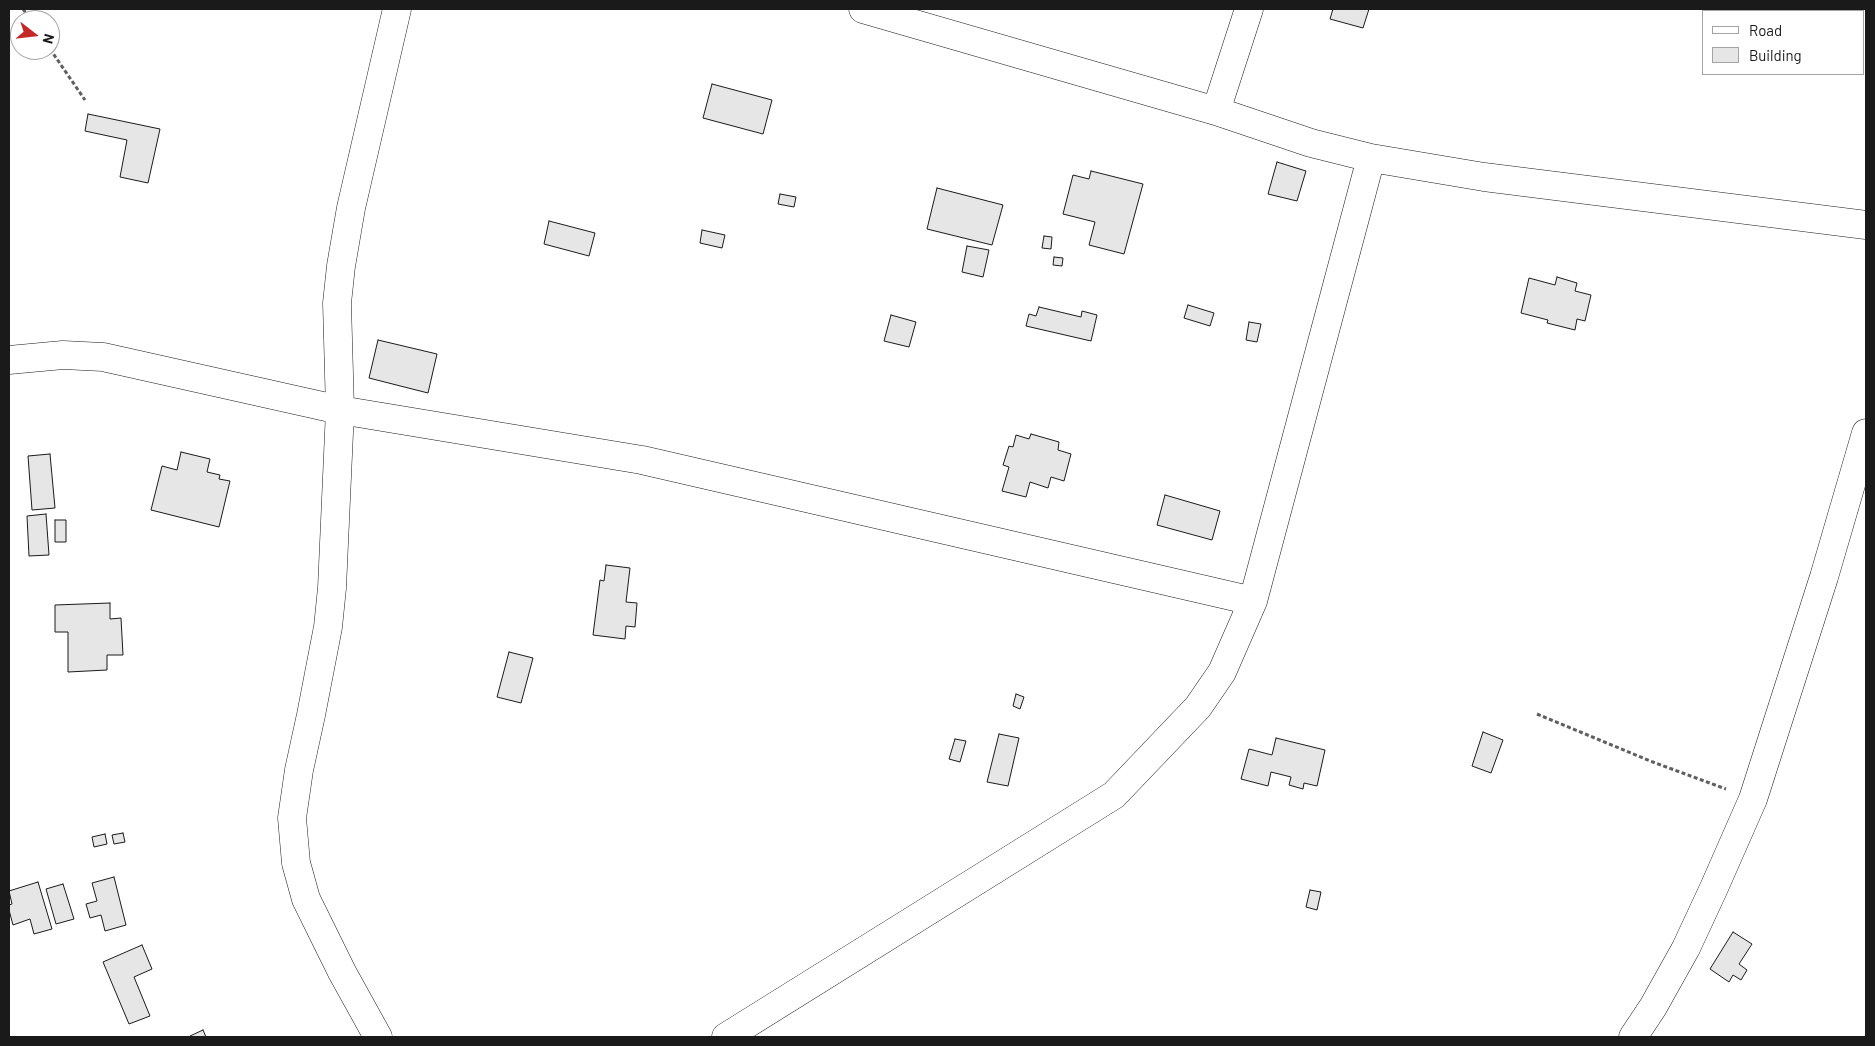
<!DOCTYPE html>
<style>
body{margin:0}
#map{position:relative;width:1875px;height:1046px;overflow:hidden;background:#fff;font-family:Barlow,sans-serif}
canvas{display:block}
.frame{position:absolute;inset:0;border:10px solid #1a1a1a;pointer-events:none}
.legend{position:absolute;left:1702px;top:10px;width:162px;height:65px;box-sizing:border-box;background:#fff;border:1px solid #a3a3a3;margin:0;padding:6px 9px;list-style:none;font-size:15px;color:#1a1a1a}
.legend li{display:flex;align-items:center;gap:10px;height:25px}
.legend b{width:25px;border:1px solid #a3a3a3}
.north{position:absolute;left:10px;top:10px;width:50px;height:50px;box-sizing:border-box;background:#fff;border:1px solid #a3a3a3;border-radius:50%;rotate:106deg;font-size:14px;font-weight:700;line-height:20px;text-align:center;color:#1a1a1a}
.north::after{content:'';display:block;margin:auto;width:18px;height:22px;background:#c62828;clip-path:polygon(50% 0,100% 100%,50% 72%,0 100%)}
</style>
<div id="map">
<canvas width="1875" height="1046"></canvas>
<div class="frame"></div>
<ul class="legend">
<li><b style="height:6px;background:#fff"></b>Road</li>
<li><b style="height:14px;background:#e6e6e6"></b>Building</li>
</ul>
<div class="north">N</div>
</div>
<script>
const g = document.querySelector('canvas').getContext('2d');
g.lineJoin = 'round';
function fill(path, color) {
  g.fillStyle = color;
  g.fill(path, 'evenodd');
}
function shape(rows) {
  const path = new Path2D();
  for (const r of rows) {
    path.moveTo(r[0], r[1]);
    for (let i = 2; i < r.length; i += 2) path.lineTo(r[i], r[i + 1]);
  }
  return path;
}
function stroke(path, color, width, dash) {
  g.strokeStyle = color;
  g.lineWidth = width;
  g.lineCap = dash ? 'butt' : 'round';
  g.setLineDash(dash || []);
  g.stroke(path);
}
const building = shape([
 [1333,9,1369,9,1363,28,1330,19,1333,9],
 [712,84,772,100,763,134,703,118,712,84],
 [88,114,160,129,148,183,120,177,127,140,85,131,88,114],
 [1277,162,1306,171,1297,201,1268,194,1277,162],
 [1091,171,1143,184,1124,254,1089,245,1095,222,1063,214,1073,175,1089,179,1091,171],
 [937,188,1003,205,992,245,927,229,937,188],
 [780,194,796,197,794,207,778,204,780,194],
 [549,221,595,233,589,256,544,244,549,221],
 [702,230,725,235,722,248,700,243,702,230],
 [1044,236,1052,237,1051,249,1042,248,1044,236],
 [967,246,989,250,983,277,962,272,967,246],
 [1054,257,1063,258,1062,266,1053,265,1054,257],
 [1557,277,1577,283,1575,291,1591,295,1585,321,1577,319,1575,330,1547,323,1548,320,1521,313,1529,278,1555,285,1557,277],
 [1188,305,1214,313,1210,326,1184,318,1188,305],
 [1039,307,1081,317,1082,311,1097,315,1091,341,1026,326,1029,314,1036,316,1039,307],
 [891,315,916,322,909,347,884,341,891,315],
 [1249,322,1261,324,1257,342,1246,340,1249,322],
 [378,340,437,354,428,393,369,378,378,340],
 [1031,434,1059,442,1058,450,1071,454,1064,481,1051,477,1048,488,1030,482,1026,497,1002,491,1009,467,1003,465,1009,446,1013,447,1016,435,1029,439,1031,434],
 [181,452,210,459,207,472,220,475,219,479,230,481,219,527,151,510,162,466,177,470,181,452],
 [50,454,55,508,32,510,28,456,50,454],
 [1165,495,1220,511,1212,540,1157,525,1165,495],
 [46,514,49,555,29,556,27,516,46,514],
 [55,520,66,520,66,542,55,542,55,520],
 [606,565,630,568,626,602,637,603,635,627,626,626,625,639,593,635,600,580,604,581,606,565],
 [110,603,110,619,121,618,123,655,107,655,107,670,68,672,68,632,55,632,55,605,110,603],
 [509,652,533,658,521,703,497,697,509,652],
 [1016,694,1024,697,1020,709,1013,706,1016,694],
 [1483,732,1503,740,1491,773,1472,766,1483,732],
 [999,734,1019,738,1008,786,987,782,999,734],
 [1276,738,1325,750,1317,786,1304,783,1303,789,1289,785,1291,777,1271,772,1268,786,1241,779,1249,749,1272,755,1276,738],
 [955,739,966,741,960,762,949,759,955,739],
 [123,833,125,842,114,844,112,835,123,833],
 [105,834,107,844,94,847,92,837,105,834],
 [114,877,126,925,105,931,101,915,90,918,86,904,97,901,92,883,114,877],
 [38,882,52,929,34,934,30,919,13,925,9,910,9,905,12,904,9,891,38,882],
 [63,884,74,919,56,924,46,889,63,884],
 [1310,890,1321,892,1317,910,1306,907,1310,890],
 [1733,932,1752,944,1739,964,1747,970,1741,980,1733,975,1729,982,1710,969,1733,932],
 [142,945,152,969,134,977,150,1016,129,1024,103,962,142,945],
 [203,1030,206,1037,191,1037,190,1036,203,1030]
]);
fill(building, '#e6e6e6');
stroke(building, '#1a1a1a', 1);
const minor = shape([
 [863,9,1216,111,1311,143,1371,158,1484,177,1866,225],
 [1216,111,1249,9],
 [9,360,63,355,103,357,340,410,642,460,1253,601],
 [378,1037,342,972,306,899,296,863,292,818,299,770,311,715,328,627,332,588,340,410,337,303,341,266,351,208,397,9],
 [726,1037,1114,795,1198,707,1222,672,1253,601,1371,158],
 [1633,1037,1653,1007,1686,948,1713,890,1753,799,1824,577,1866,433]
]);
stroke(minor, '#1a1a1a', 29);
stroke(shape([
 [23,9,31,20],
 [50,49,85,100],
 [1537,714,1650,761,1726,789]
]), '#5f5f5f', 3, [4, 2.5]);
stroke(minor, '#fff', 28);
</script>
